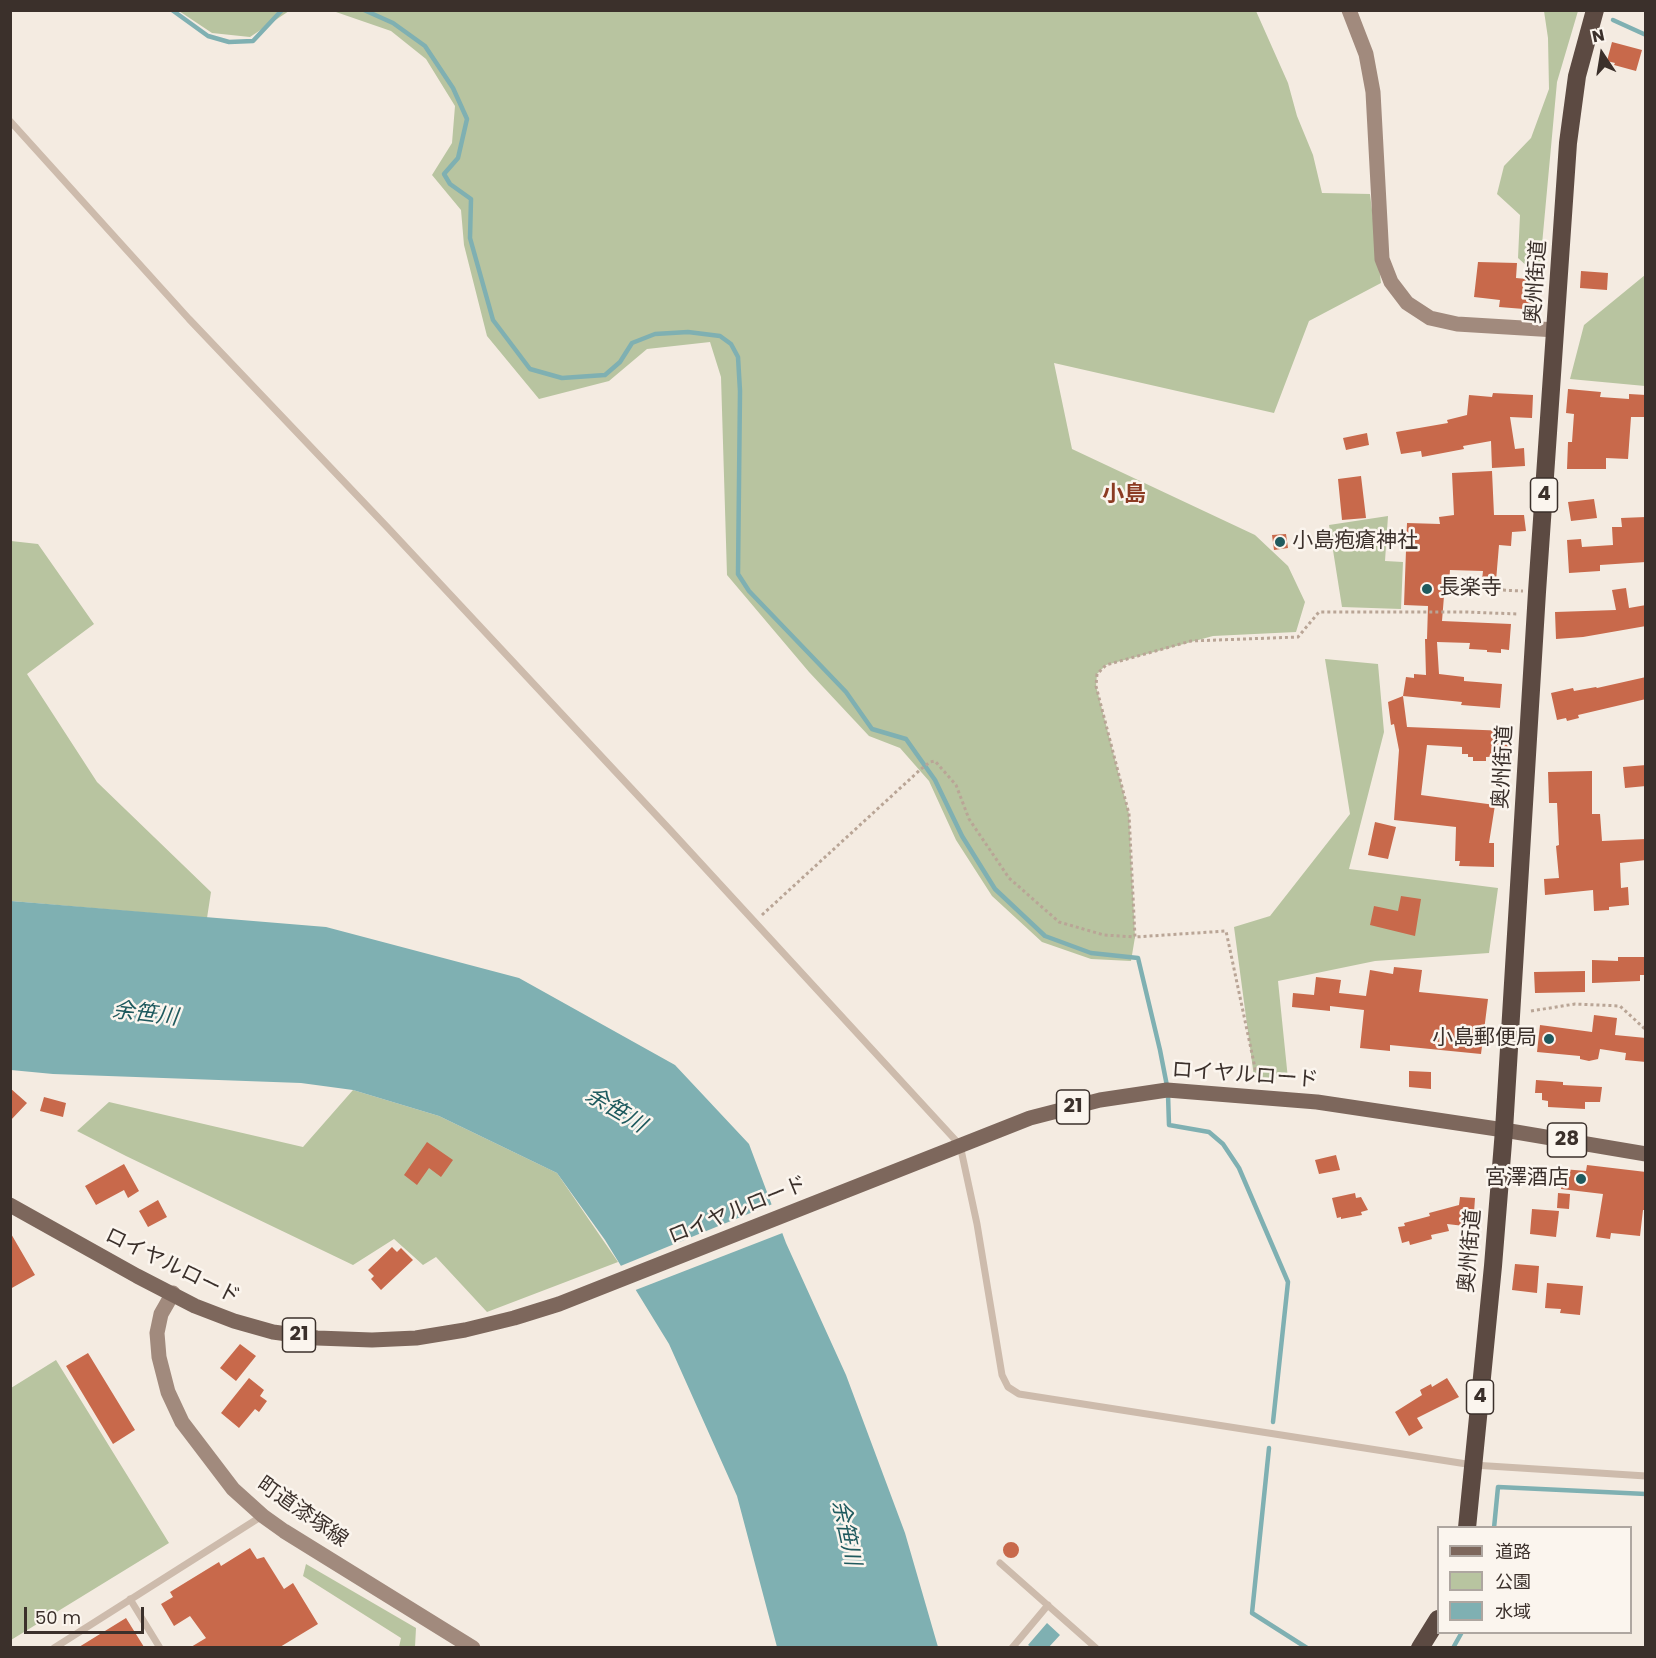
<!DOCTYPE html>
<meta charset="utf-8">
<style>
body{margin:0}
#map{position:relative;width:1656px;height:1658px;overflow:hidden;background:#f4ebe1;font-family:Poppins,"Noto Sans JP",sans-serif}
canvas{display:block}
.frame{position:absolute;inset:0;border:12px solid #3b302b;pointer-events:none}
.legend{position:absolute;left:1437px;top:1526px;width:195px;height:108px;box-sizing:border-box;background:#fbf5ee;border:2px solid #aea6a0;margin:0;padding:8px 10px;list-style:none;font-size:18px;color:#3b302b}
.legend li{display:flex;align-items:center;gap:12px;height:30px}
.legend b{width:30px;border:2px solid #aea6a0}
.north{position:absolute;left:1572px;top:24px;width:60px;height:60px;-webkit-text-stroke:4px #fbf5ee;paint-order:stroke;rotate:348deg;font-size:16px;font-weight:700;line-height:24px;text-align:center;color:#3b302b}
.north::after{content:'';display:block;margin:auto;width:21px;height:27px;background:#3b302b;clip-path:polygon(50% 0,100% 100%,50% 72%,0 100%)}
.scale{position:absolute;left:24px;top:1607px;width:120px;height:27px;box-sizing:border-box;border:3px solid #3b302b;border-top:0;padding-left:8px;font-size:18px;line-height:21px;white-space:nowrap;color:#3b302b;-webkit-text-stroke:4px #fbf5ee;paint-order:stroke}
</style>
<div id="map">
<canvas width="1656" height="1658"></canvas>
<div class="frame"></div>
<ul class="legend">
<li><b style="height:8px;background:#7d675c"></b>道路</li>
<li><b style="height:16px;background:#b8c4a0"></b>公園</li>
<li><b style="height:16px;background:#7fb0b2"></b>水域</li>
</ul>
<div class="north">N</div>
<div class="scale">50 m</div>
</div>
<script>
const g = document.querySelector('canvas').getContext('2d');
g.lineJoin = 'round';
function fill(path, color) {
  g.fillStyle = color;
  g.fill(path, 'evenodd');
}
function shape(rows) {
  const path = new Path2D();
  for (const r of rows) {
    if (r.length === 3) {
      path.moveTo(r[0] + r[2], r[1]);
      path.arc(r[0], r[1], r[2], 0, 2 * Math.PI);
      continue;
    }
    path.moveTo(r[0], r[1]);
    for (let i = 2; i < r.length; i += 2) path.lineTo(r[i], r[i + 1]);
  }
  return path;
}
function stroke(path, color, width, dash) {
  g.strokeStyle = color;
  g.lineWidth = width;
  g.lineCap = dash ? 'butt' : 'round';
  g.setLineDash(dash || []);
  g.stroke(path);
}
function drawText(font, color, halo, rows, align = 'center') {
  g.font = font + ' Poppins,"Noto Sans JP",sans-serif';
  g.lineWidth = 5;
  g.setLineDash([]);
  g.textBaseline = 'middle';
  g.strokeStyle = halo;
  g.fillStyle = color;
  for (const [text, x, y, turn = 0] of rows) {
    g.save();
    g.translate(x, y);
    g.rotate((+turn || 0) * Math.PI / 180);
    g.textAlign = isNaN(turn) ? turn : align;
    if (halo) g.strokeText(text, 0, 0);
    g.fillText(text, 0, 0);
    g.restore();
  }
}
fill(shape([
 [179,11,179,10,296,11,289,11,250,37,212,33],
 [333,11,1256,11,1288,83,1297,116,1313,155,1322,193,1370,194,1381,283,1309,321,1274,413,1054,363,1072,449,1255,535,1288,566,1305,602,1296,632,1213,636,1106,665,1097,674,1096,686,1129,814,1135,937,1131,961,1091,959,1042,942,992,896,956,840,929,781,900,748,869,736,809,672,727,575,721,377,710,342,647,349,609,381,539,399,487,336,464,245,461,210,432,175,452,143,455,106,426,59,391,31],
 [1544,11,1578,11,1557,82,1539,277,1518,258,1520,215,1497,194,1504,166,1531,138,1549,89,1548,38],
 [1645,275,1645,386,1570,379,1584,325],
 [1388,516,1385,561,1403,562,1401,609,1342,607,1329,525],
 [11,541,38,544,94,624,27,674,97,782,211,892,207,918,11,901],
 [1325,659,1378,664,1384,732,1349,869,1498,888,1489,953,1375,961,1278,981,1288,1079,1254,1077,1234,927,1270,916,1350,814],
 [353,1090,439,1116,557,1173,618,1262,487,1312,436,1257,423,1265,394,1239,353,1265,126,1156,77,1131,109,1102,303,1147],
 [56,1360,169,1543,11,1640,11,1388],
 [306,1564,416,1628,415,1647,399,1647,401,1638,303,1576]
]), '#b8c4a0');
fill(shape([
 [11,901,326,927,519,978,675,1065,749,1144,786,1243,846,1375,905,1533,938,1647,777,1647,737,1496,669,1344,605,1240,557,1173,439,1116,353,1090,301,1083,53,1074,11,1070],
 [1047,1623,1060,1635,1049,1647,1031,1647,1028,1645]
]), '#7fb0b2');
fill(shape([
 [775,1203,785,1232,633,1291,618,1267]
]), '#f4ebe1');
stroke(shape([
 [172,10,208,36,229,42,253,41,282,10],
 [364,10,393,23,425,46,453,88,467,119,458,158,444,174,450,184,471,199,470,238,493,320,530,369,562,378,605,375,620,362,632,343,655,334,688,332,720,336,731,344,738,357,740,391,738,574,749,591,846,692,872,729,906,739,935,780,962,836,995,889,1045,936,1091,953,1138,958,1160,1050,1167,1086],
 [1613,20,1646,35],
 [1168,1094,1169,1125,1209,1132,1223,1144,1239,1168,1288,1282,1273,1422],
 [1269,1448,1252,1613,1307,1648],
 [1494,1528,1498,1487,1646,1494],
 [1453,1648,1462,1632]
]), '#7fb0b2', 4.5);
fill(shape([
 [1612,42,1642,50,1636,71,1614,65,1615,63,1607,61],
 [1478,262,1517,263,1516,278,1537,280,1535,304,1525,304,1524,309,1499,307,1500,300,1474,297],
 [1581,271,1608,273,1607,290,1580,288],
 [1568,389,1601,392,1600,397,1629,399,1629,394,1646,395,1646,417,1631,417,1628,459,1606,458,1606,469,1567,469,1568,442,1572,442,1574,414,1566,413],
 [1493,393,1533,395,1532,418,1510,417,1515,449,1524,448,1525,466,1492,468,1491,441,1463,446,1464,449,1422,457,1421,451,1401,454,1396,432,1448,423,1447,420,1467,415,1469,395,1492,397],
 [1367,433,1369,445,1346,450,1343,438],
 [1492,471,1494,515,1524,515,1526,531,1512,532,1511,546,1499,545,1496,581,1482,580,1483,571,1450,570,1448,596,1444,596,1442,621,1511,624,1509,650,1501,649,1501,653,1487,652,1487,650,1469,649,1470,643,1437,642,1439,674,1464,677,1464,681,1502,684,1500,708,1461,705,1462,702,1403,696,1406,677,1414,678,1414,674,1426,675,1425,639,1427,639,1428,606,1404,605,1407,523,1440,524,1439,517,1454,515,1452,473],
 [1361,476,1366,518,1342,520,1338,479],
 [1594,499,1597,518,1571,521,1568,502],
 [1646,517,1646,562,1600,565,1600,571,1569,573,1567,540,1581,539,1582,547,1613,545,1612,527,1622,527,1621,518],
 [1286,534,1288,548,1274,550,1272,535],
 [1626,588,1629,608,1646,605,1646,626,1583,637,1556,639,1555,612,1616,610,1612,590],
 [1646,677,1646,699,1578,715,1579,718,1567,721,1566,718,1557,720,1551,693,1573,688,1574,691,1596,687,1597,688],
 [1403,696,1407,727,1508,731,1508,756,1486,757,1486,761,1473,761,1473,757,1468,757,1468,754,1462,754,1462,747,1427,745,1421,795,1495,805,1489,843,1494,843,1494,867,1459,866,1460,861,1455,861,1456,827,1394,820,1399,750,1394,724,1391,725,1388,702],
 [1646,765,1646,786,1625,788,1623,767],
 [1592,771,1592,814,1600,814,1602,841,1646,839,1646,860,1620,863,1621,888,1628,887,1629,905,1609,907,1609,910,1594,911,1593,890,1545,895,1544,879,1559,878,1556,846,1559,845,1557,803,1549,803,1548,772],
 [1375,822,1396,827,1388,859,1368,855],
 [1401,896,1421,899,1415,936,1370,925,1374,906,1398,911],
 [1618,957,1646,957,1646,975,1640,975,1640,981,1592,983,1592,960,1618,961],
 [1394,967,1422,970,1419,992,1488,999,1481,1054,1390,1045,1390,1051,1360,1048,1364,1010,1330,1006,1330,1011,1292,1007,1293,993,1314,995,1316,977,1341,980,1339,993,1366,996,1370,970,1393,974],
 [1585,971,1585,992,1535,993,1534,972],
 [1594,1015,1617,1018,1615,1035,1646,1038,1646,1062,1625,1060,1626,1053,1600,1049,1598,1059,1589,1061,1580,1059,1580,1056,1537,1052,1540,1025,1592,1032],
 [1409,1071,1431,1072,1431,1089,1409,1087],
 [1536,1080,1563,1082,1563,1085,1602,1087,1600,1102,1585,1102,1585,1109,1548,1107,1548,1101,1542,1100,1542,1093,1535,1093],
 [10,1088,27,1103,10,1121],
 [44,1097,66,1103,63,1117,40,1111],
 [427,1142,453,1160,441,1177,429,1168,417,1185,404,1175],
 [1336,1155,1340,1170,1319,1174,1315,1160],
 [124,1164,139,1191,128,1198,124,1190,96,1205,85,1186],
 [1587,1165,1646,1172,1646,1210,1643,1210,1640,1236,1611,1233,1610,1239,1596,1237,1603,1194,1561,1189,1563,1169,1586,1171],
 [1355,1193,1356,1198,1361,1197,1368,1210,1361,1212,1362,1215,1341,1219,1341,1217,1337,1218,1332,1198],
 [1558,1193,1570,1194,1569,1209,1557,1208],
 [1460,1197,1475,1198,1473,1227,1447,1224,1449,1231,1431,1235,1432,1239,1410,1245,1409,1241,1402,1243,1398,1227,1405,1226,1404,1223,1430,1216,1429,1213,1459,1205],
 [158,1200,167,1217,148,1227,139,1211],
 [1532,1209,1559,1211,1556,1237,1530,1234],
 [10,1232,35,1275,10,1289],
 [392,1247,397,1252,401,1248,413,1260,381,1290,371,1279,374,1276,368,1270],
 [1515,1264,1539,1266,1537,1293,1512,1290],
 [1547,1283,1583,1286,1580,1315,1560,1313,1561,1309,1545,1308],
 [240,1344,256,1356,236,1381,220,1368],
 [88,1353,135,1430,113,1444,66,1366],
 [249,1378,264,1390,260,1396,267,1401,259,1412,255,1409,239,1428,221,1413],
 [1447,1378,1459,1397,1417,1418,1423,1428,1409,1436,1395,1412,1422,1395,1420,1390,1431,1384,1432,1387],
 [1011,1550,8],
 [250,1548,257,1559,264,1557,284,1589,293,1583,318,1624,280,1647,191,1647,206,1638,190,1616,174,1626,161,1604,173,1597,170,1592,219,1562,221,1566],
 [126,1618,144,1647,79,1647]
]), '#c8694b');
stroke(shape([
 [1455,588,1523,591],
 [762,915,921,769,930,762,935,761,956,785,969,819,1009,878,1059,922,1104,935,1135,937],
 [1531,1011,1575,1004,1620,1006,1646,1030],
 [1258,1082,1226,931,1135,937,1129,814,1096,686,1097,674,1106,665,1191,641,1298,637,1319,612,1466,612,1518,614]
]), '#b9a596', 3, [3, 3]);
stroke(shape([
 [10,121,189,319,388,528,671,831,960,1145,977,1224,1002,1375,1008,1387,1019,1394,1473,1465,1646,1476],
 [1000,1563,1096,1648],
 [130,1599,160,1648],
 [54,1648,262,1516],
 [1012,1648,1048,1605]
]), '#cdbbac', 7);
stroke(shape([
 [1349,10,1366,54,1373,92,1382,259,1391,282,1407,303,1430,318,1457,324,1556,330],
 [173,1293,161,1314,157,1333,159,1357,168,1392,182,1422,233,1489,263,1516,284,1531,473,1648]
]), '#a18a7d', 15);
stroke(shape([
 [10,1205,137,1276,195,1306,234,1321,273,1332,317,1338,372,1340,416,1338,465,1330,514,1318,559,1304,1030,1118,1100,1100,1167,1090,1317,1102,1504,1130,1646,1154]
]), '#7d675c', 15);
stroke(shape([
 [1467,1528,1493,1266,1504,1130,1537,592,1568,143,1577,76,1595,10],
 [1420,1648,1438,1619]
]), '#5c4a42', 18);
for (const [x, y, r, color] of [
 [1280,542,6,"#1f5a5e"],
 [1427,589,6,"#1f5a5e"],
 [1549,1039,6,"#1f5a5e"],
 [1581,1179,6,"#1f5a5e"]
]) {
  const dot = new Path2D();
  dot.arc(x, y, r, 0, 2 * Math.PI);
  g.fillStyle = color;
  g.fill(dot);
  stroke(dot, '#fbf5ee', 2);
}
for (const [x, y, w] of [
 [1544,495,27],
 [1073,1107,33],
 [1567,1140,39],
 [299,1335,33],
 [1480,1397,27]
]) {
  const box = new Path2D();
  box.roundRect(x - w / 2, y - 17, w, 34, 4.5);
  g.fillStyle = '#fbf5ee';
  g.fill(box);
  stroke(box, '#3b302b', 1.5);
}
drawText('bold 20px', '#3b302b', null, [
 ["4",1544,495],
 ["21",1073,1107],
 ["28",1567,1140],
 ["21",299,1335],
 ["4",1480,1397]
]);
drawText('21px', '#3b302b', '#fbf5ee', [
 ["奥州街道",1537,282,-86],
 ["奥州街道",1504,767,-87],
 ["ロイヤルロード",1245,1076,4],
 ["ロイヤルロード",738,1211,-22],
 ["奥州街道",1471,1251,-85],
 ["ロイヤルロード",172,1267,26],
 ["町道漆塚線",302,1513,35]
]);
drawText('21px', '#3b302b', '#fbf5ee', [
 ["小島疱瘡神社",1292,542],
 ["長楽寺",1439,589],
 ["小島郵便局",1537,1039,"right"],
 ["宮澤酒店",1569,1179,"right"]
], 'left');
drawText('bold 22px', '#8c3b22', '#fbf5ee', [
 ["小島",1124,495]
]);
drawText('italic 22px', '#1f5a5e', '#fbf5ee', [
 ["余笹川",145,1015,7],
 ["余笹川",615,1111,31],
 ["余笹川",845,1533,78]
]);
</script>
